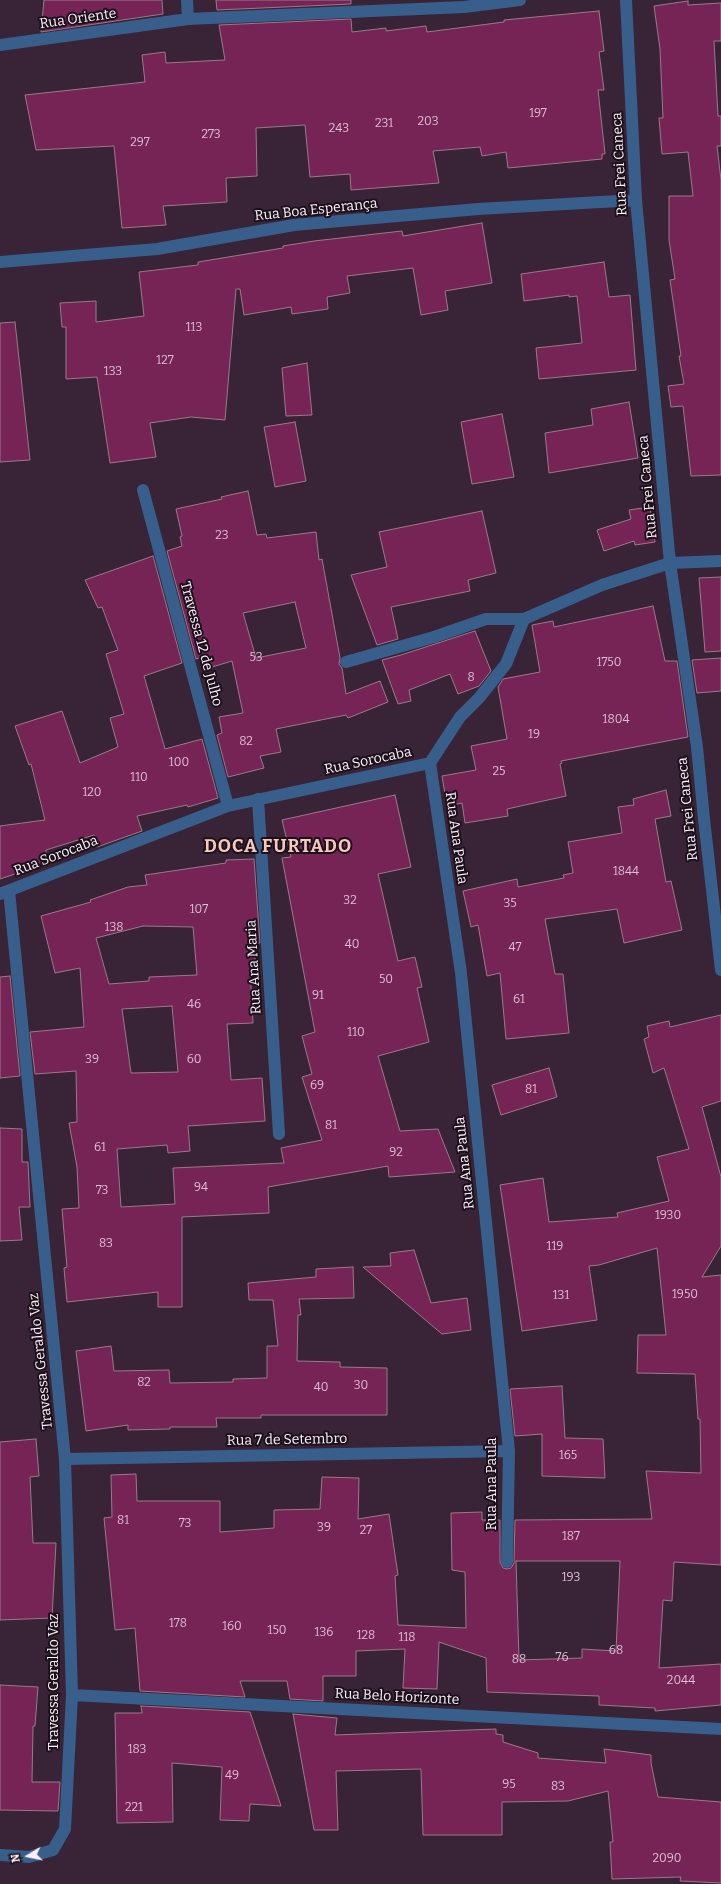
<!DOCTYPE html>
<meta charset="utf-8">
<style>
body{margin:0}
#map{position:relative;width:721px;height:1884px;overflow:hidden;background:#392437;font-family:Bitter,serif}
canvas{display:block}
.north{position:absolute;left:8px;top:1836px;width:40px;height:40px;-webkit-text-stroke:3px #1b111a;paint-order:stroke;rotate:260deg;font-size:11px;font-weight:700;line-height:16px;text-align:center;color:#fef0fc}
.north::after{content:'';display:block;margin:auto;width:14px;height:18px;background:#fef0fc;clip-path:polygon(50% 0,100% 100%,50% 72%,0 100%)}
</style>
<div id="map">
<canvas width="721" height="1884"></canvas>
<div class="north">N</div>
</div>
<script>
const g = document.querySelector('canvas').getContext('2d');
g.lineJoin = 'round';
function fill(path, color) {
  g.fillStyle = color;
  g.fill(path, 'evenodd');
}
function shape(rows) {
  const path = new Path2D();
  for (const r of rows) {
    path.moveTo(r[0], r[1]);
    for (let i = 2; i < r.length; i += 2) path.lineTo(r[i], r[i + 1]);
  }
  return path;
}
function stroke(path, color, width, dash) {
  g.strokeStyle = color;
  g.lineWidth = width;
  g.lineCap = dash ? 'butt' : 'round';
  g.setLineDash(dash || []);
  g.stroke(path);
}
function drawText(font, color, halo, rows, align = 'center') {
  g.font = font + ' Bitter,serif';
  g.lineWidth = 4;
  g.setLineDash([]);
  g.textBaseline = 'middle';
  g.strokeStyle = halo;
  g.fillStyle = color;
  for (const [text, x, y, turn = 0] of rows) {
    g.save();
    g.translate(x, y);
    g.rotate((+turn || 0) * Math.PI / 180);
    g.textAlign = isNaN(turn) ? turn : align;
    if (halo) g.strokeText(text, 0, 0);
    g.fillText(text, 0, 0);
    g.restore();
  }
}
const building = shape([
 [44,0,162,0,163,14,41,32,44,0],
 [216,0,351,0,351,4,217,10,216,0],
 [688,1,688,5,721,3,721,41,714,41,718,116,721,116,721,146,717,146,721,180,721,475,691,476,683,406,671,407,668,386,684,384,679,356,681,356,670,280,675,279,669,240,669,196,693,196,688,152,662,154,659,118,663,118,660,49,654,6,688,1],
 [599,11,604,51,599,52,604,90,598,90,605,154,602,154,602,159,508,168,506,152,482,156,480,147,433,151,439,183,351,190,350,174,310,177,305,125,256,128,257,176,226,178,227,202,163,206,166,225,122,228,114,146,36,150,25,95,145,82,142,55,165,52,166,63,225,60,219,25,351,19,352,32,386,28,386,31,426,26,427,32,504,22,504,20,599,11],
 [482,223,492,283,445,291,448,310,421,315,413,268,347,276,350,293,327,297,328,309,292,314,291,307,244,315,240,289,236,289,225,420,191,417,150,423,156,457,110,463,97,377,66,379,66,327,62,327,60,303,96,301,96,322,144,316,139,272,198,265,198,262,283,248,283,246,314,241,402,231,403,236,482,223],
 [604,262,609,297,630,295,636,370,539,379,536,348,582,343,577,296,569,297,569,295,524,301,521,274,604,262],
 [15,322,30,460,0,462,0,323,15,322],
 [307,363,312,415,286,416,282,368,307,363],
 [629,402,638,458,549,473,545,433,593,425,591,409,629,402],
 [502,414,514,477,472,484,461,422,502,414],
 [295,422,306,481,275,487,264,427,295,422],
 [248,491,257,535,266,534,267,538,316,532,319,560,322,559,340,658,339,664,342,668,346,694,380,681,388,702,348,718,346,715,276,729,281,752,260,756,264,768,228,777,217,735,222,733,219,717,243,713,232,661,212,667,208,655,196,659,167,551,182,546,180,537,182,536,176,509,222,499,221,497,248,491],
 [295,602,306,648,256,658,243,613,295,602],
 [650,507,655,542,635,545,634,541,604,551,597,530,631,519,629,510,650,507],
 [482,511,496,573,468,580,470,591,391,607,398,639,377,645,351,575,387,567,379,532,482,511],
 [153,556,182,663,144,676,165,749,202,739,218,798,188,807,187,805,137,816,142,831,97,847,94,835,46,850,48,863,0,879,0,826,45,820,31,764,29,765,15,726,62,711,80,763,118,747,110,718,124,714,106,654,118,650,102,607,98,608,85,580,153,556],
 [721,577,721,651,705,652,699,578,721,577],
 [653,606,665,661,677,661,688,737,561,761,562,763,560,764,566,796,507,809,508,816,465,823,462,803,447,806,442,776,476,770,471,746,507,739,498,687,503,679,540,672,532,625,553,621,554,627,653,606],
 [475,631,491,671,479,686,458,694,450,674,409,690,411,701,398,704,382,660,401,655,475,631],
 [721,658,721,691,697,693,692,660,721,658],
 [666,790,671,816,655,819,666,882,671,881,682,930,624,943,617,909,545,919,555,974,563,974,569,1033,506,1039,500,973,487,976,478,925,471,927,463,891,517,879,518,887,564,878,563,875,573,873,568,842,622,833,618,807,634,805,633,799,666,790],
 [395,795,411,867,378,874,398,961,415,957,422,987,417,988,429,1042,378,1056,400,1131,438,1129,455,1172,389,1177,388,1166,268,1187,269,1213,182,1217,182,1307,158,1307,158,1292,67,1302,64,1268,67,1267,62,1209,79,1208,77,1167,69,1123,77,1122,76,1071,35,1074,30,1032,84,1027,80,968,55,973,41,916,91,902,90,900,128,887,147,885,145,875,226,863,226,860,254,859,260,943,254,944,256,969,250,969,253,1023,227,1024,231,1080,262,1078,265,1121,188,1126,190,1151,168,1153,167,1145,117,1149,121,1207,175,1204,173,1168,284,1163,281,1148,322,1140,302,1077,312,1074,302,1036,315,1032,282,858,291,857,282,820,395,795],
 [143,926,193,927,197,975,149,977,149,981,109,984,96,938,143,926],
 [172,1006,178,1072,131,1073,122,1009,172,1006],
 [10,976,20,1076,0,1078,0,977,10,976],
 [721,1015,721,1101,702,1107,721,1177,721,1246,702,1277,721,1275,721,1565,674,1562,672,1601,663,1600,659,1668,721,1664,721,1705,655,1711,655,1708,599,1705,599,1696,487,1692,486,1658,439,1642,437,1689,403,1688,405,1649,356,1651,356,1676,323,1676,323,1701,290,1699,287,1681,240,1681,245,1697,140,1691,135,1628,115,1630,104,1518,112,1517,111,1475,136,1474,137,1501,220,1501,220,1532,274,1528,274,1510,320,1509,322,1477,359,1478,358,1519,389,1514,398,1575,395,1576,398,1625,466,1628,465,1572,452,1570,451,1513,482,1512,482,1520,500,1520,500,1562,503,1568,507,1569,511,1568,514,1563,515,1520,652,1519,646,1471,701,1473,700,1419,698,1419,695,1374,637,1373,638,1335,666,1335,657,1248,599,1265,589,1266,597,1320,522,1331,500,1185,543,1178,549,1222,618,1217,617,1213,669,1201,657,1157,689,1149,664,1068,653,1073,644,1039,649,1037,647,1026,669,1021,670,1027,721,1015],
 [516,1561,620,1561,616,1651,582,1649,582,1658,519,1660,516,1561],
 [549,1068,557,1097,501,1115,492,1085,549,1068],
 [0,1128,22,1129,22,1162,28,1162,30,1207,19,1207,22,1240,0,1241,0,1128],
 [414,1250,431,1303,467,1298,471,1330,442,1334,363,1267,391,1266,390,1253,414,1250],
 [353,1267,354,1298,299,1299,301,1315,298,1315,297,1361,340,1362,340,1367,387,1368,387,1415,261,1415,261,1418,216,1418,217,1427,170,1427,170,1429,128,1430,128,1425,86,1431,76,1351,111,1346,114,1371,169,1370,170,1383,233,1382,233,1379,267,1378,267,1346,278,1346,273,1300,249,1300,248,1283,316,1277,316,1269,353,1267],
 [562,1386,565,1438,603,1439,605,1478,542,1476,542,1434,515,1436,510,1389,562,1386],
 [36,1439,39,1476,30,1477,33,1543,56,1543,52,1618,0,1620,0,1442,36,1439],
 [0,1685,38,1687,35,1726,33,1726,32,1782,60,1782,58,1811,0,1810,0,1685],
 [141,1706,250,1712,281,1806,250,1804,249,1821,220,1820,222,1767,172,1763,173,1822,117,1823,115,1713,142,1713,141,1706],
 [293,1714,337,1718,335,1735,496,1729,496,1734,503,1735,503,1742,538,1753,538,1758,606,1763,604,1749,651,1755,651,1763,658,1797,721,1802,721,1883,680,1881,681,1877,612,1879,610,1842,613,1842,608,1791,568,1801,502,1802,502,1835,423,1835,421,1769,336,1771,338,1830,314,1830,293,1714]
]);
fill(building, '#762456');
stroke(building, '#997a89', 1);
stroke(shape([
 [187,0,188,19],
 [626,0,636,200,670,563,697,747,704,819,721,970],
 [0,45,188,19,464,7,520,0],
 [0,262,157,249,294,225,478,209,636,200],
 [143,490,228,806],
 [346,662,434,637,486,619,524,619],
 [430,763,461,973,509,1451,507,1562],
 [258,799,279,1134],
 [0,894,228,806,430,763,460,717,479,698,506,664,524,619,602,585,670,563,721,561],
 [65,1459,509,1451],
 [72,1695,721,1729],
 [0,1855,29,1857,53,1850,65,1829,72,1695,65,1459,9,891]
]), '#385f8b', 12);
drawText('12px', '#dcbdd2', null, [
 ["197",538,114],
 ["203",428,122],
 ["231",384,124],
 ["243",339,129],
 ["273",211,135],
 ["297",140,143],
 ["113",194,328],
 ["127",165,361],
 ["133",113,372],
 ["23",222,536],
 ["53",256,658],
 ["1750",609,663],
 ["8",471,678],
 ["1804",616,720],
 ["19",534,735],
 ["82",246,742],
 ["100",179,763],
 ["25",499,772],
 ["110",139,778],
 ["120",92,793],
 ["1844",626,872],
 ["32",350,901],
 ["35",510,904],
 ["107",199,910],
 ["138",114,928],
 ["40",352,945],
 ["47",515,948],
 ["50",386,980],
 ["91",318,996],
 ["61",519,1000],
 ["46",194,1005],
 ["110",356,1033],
 ["39",92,1060],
 ["60",194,1060],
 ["69",317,1086],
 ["81",531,1090],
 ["81",331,1126],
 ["61",100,1148],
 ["92",396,1153],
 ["94",201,1188],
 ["73",102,1191],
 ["1930",668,1216],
 ["83",106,1244],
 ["119",555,1247],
 ["1950",685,1295],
 ["131",561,1296],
 ["82",144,1383],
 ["30",361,1386],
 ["40",321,1388],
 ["165",568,1456],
 ["81",123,1521],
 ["73",185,1524],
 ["39",324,1528],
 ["27",366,1531],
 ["187",571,1537],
 ["193",571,1578],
 ["178",178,1624],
 ["160",232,1627],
 ["150",277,1631],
 ["136",324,1633],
 ["128",366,1636],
 ["118",407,1638],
 ["68",616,1651],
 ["76",562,1658],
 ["88",519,1660],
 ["2044",681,1681],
 ["183",137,1750],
 ["49",232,1776],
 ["95",509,1785],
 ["83",558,1787],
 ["221",134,1808],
 ["2090",667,1859]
]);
drawText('14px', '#fef0fc', '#1b111a', [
 ["Rua Oriente",78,19,-8],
 ["Rua Frei Caneca",620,164,-93],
 ["Rua Boa Esperança",316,210,-6],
 ["Rua Frei Caneca",648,487,-95],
 ["Travessa 12 de Julho",201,644,75],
 ["Rua Sorocaba",368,761,-12],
 ["Rua Frei Caneca",688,809,-96],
 ["Rua Ana Paula",456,838,82],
 ["Rua Sorocaba",56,856,-21],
 ["Rua Ana Maria",254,967,-93],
 ["Rua Ana Paula",465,1163,-96],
 ["Travessa Geraldo Vaz",41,1361,-96],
 ["Rua 7 de Setembro",287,1440,-1],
 ["Rua Ana Paula",492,1484,-90],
 ["Travessa Geraldo Vaz",54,1682,-90],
 ["Rua Belo Horizonte",397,1697,3]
]);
g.letterSpacing = '1px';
drawText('bold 18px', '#fac7bc', '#1b111a', [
 ["DOCA FURTADO",278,847]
]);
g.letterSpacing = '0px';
</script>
